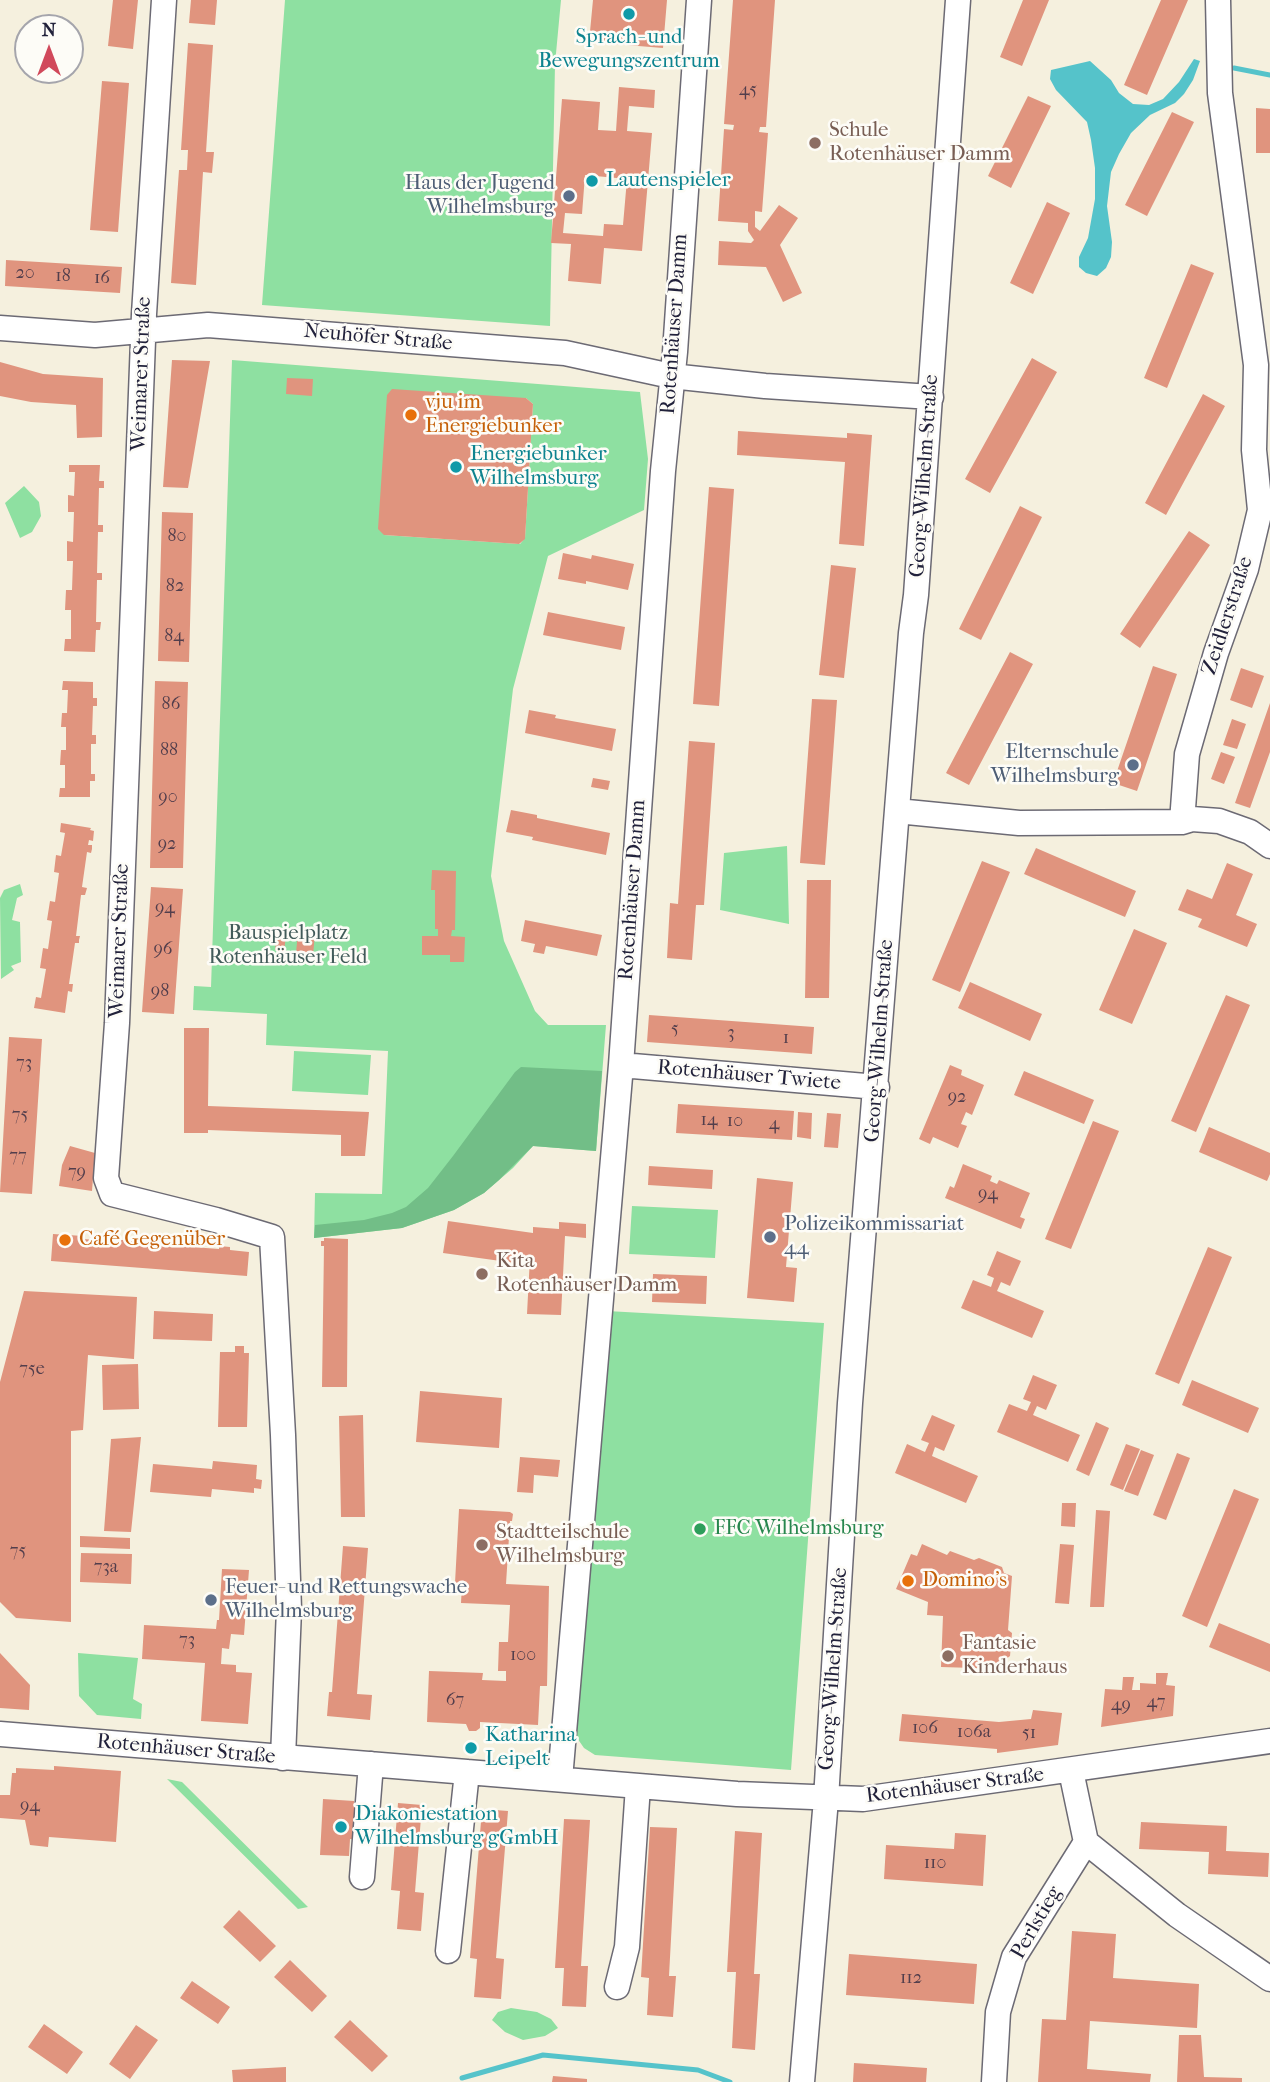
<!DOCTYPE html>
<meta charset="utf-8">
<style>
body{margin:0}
#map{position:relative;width:1270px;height:2082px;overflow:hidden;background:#f5f0de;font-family:"IM FELL French Canon",serif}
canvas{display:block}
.north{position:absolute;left:14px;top:14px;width:70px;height:70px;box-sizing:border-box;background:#fdfcf7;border:2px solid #a5a5ac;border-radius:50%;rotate:0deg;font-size:19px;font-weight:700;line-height:28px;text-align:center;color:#22223b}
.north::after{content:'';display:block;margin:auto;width:24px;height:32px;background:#d1495b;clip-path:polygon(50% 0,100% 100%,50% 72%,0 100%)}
</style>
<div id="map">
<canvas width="1270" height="2082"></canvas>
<div class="north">N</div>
</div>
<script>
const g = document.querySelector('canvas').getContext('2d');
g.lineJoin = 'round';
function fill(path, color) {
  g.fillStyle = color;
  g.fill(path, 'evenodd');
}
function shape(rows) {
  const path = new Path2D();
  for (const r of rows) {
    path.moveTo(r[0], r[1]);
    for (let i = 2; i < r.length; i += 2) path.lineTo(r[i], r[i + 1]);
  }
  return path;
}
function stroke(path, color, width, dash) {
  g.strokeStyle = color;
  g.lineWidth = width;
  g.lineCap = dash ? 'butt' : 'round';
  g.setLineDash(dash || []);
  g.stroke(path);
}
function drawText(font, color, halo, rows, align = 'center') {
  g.font = font + ' "IM FELL French Canon",serif';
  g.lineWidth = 5;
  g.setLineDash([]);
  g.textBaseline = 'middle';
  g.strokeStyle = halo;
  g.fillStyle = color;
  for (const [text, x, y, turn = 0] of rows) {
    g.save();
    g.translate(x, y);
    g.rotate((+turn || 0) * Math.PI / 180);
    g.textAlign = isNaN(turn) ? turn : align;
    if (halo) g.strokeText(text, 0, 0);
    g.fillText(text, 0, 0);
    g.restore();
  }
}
fill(shape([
 [285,0,561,0,555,64,550,326,262,305],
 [232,360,640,392,648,459,644,510,548,556,513,689,491,876,504,941,535,1011,548,1025,606,1025,596,1151,533,1146,513,1168,484,1193,454,1210,402,1228,314,1238,315,1193,382,1194,388,1051,266,1045,267,1014,193,1010,194,986,211,987],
 [526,398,533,404,525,538,520,544,384,535],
 [24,486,39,502,41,516,32,532,20,538,5,503],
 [787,846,789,924,720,910,724,853],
 [20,884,23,895,17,898,12,920,20,922,21,962,11,966,14,970,1,979,0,898,4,890],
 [294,1051,371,1055,368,1095,292,1091],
 [632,1206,718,1210,715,1258,629,1254],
 [607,1311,824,1323,791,1770,595,1755,584,1748,575,1735],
 [78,1653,138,1658,133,1699,142,1704,141,1719,97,1715,79,1696],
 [167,1779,182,1782,308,1907,298,1909],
 [511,2008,537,2012,551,2019,558,2028,545,2036,523,2040,505,2032,492,2020,498,2012]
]), '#8ee0a1');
fill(shape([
 [521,1067,602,1071,596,1151,533,1146,499,1180,484,1193,454,1210,402,1228,314,1238,315,1225,364,1220,392,1213,406,1207,428,1188,453,1156,515,1072]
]), '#72be87');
fill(shape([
 [1194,59,1200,61,1193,80,1184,94,1175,103,1150,115,1131,133,1119,154,1111,172,1107,206,1112,242,1111,257,1106,268,1097,276,1086,273,1079,267,1079,257,1088,238,1095,199,1095,168,1091,140,1087,122,1056,90,1050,79,1051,70,1090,61,1111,80,1119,93,1133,104,1149,105,1163,99,1179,82]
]), '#55c3ca');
stroke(shape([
 [1234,68,1270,75],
 [462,2078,543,2055,698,2070,730,2082]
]), '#55c3ca', 5);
fill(shape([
 [113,0,138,0,133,49,108,46],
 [191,0,217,0,215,25,189,23],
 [593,0,667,0,663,48,589,42],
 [733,0,775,0,766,127,760,127,759,132,768,133,762,212,755,211,755,227,760,231,779,205,798,218,780,245,802,293,783,302,766,267,718,265,719,241,751,243,754,240,748,231,748,223,718,221,724,129,733,130,734,125,724,124],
 [1023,0,1049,0,1022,66,1000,57],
 [1161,0,1188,0,1147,95,1124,85],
 [188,43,213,45,206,152,214,152,212,173,203,172,196,285,171,283,179,170,187,170,188,150,181,150],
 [102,81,129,83,118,232,90,230],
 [619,87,655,90,654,108,629,106,627,131,652,133,642,251,604,248,601,284,568,281,571,244,551,243,562,99,600,102,598,130,616,131],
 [585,175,627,179,623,225,604,224,603,236,563,233,565,213,582,214],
 [1028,96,1051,106,1011,188,988,176],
 [1256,108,1270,109,1270,153,1256,153],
 [1172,112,1194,122,1147,216,1125,205],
 [1047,202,1070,213,1033,294,1010,283],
 [6,260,122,267,120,293,5,286],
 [1191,264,1214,273,1167,388,1144,378],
 [1032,358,1057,372,990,493,965,479],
 [172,360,210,361,188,488,163,487],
 [0,362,43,374,103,378,102,437,77,438,76,405,31,402,0,396],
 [287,378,313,379,312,396,286,394],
 [392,389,526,398,533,404,525,539,519,544,384,535,378,529,387,395],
 [1203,394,1225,406,1166,515,1145,503],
 [738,431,847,438,847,433,872,435,864,546,839,544,845,462,737,455],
 [69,465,100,465,99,481,104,481,104,488,99,488,98,525,103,525,103,532,98,532,97,573,102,573,102,580,97,580,96,622,101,622,100,630,96,630,95,652,64,651,65,639,71,639,71,610,65,610,66,590,72,590,73,561,67,561,67,541,73,542,74,512,68,512,68,495,74,496,75,472,69,472],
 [709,487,734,489,719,706,693,704],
 [1020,506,1042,517,981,640,959,629],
 [162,512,193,513,189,662,158,661],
 [1189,531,1210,545,1140,648,1120,634],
 [563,553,591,559,592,555,634,564,628,590,586,581,586,584,558,579],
 [831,565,856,568,844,678,819,675],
 [548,612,625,627,621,650,543,635],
 [1010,652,1033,664,969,785,946,773],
 [1153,666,1177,674,1137,791,1113,783],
 [1241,668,1264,676,1252,708,1230,700],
 [63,681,93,682,93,698,97,698,97,706,93,706,92,735,96,735,96,744,91,744,91,774,95,774,95,781,90,781,90,797,59,797,60,788,65,788,65,765,60,765,61,750,66,750,66,727,61,727,62,713,67,713,68,690,62,690],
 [155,681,188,682,183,868,150,868],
 [812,699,837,700,825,865,800,863],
 [1270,703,1270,752,1250,808,1235,803],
 [529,710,556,715,555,718,616,729,612,751,525,733],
 [1232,719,1246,724,1237,749,1223,745],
 [689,741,715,743,704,905,696,905,692,960,667,958,670,903,678,904],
 [1221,752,1235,757,1224,784,1211,779],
 [593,778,610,781,608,790,591,787],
 [511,810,537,815,537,818,610,833,606,855,532,840,533,837,506,832],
 [61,823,91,828,90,830,94,831,93,841,89,840,88,845,92,845,92,849,91,853,87,852,82,887,87,888,85,895,81,895,76,936,80,936,79,940,79,943,75,943,69,984,73,984,72,992,68,991,65,1013,34,1008,36,997,41,998,46,969,40,968,43,948,48,949,52,921,47,920,50,901,55,902,59,873,54,872,56,855,61,856,65,833,60,832],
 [1036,848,1136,891,1125,917,1024,874],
 [982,861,1010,872,960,992,932,980],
 [1227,863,1253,874,1236,915,1257,924,1247,947,1198,927,1202,919,1178,910,1187,889,1212,899],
 [432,870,456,871,455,930,452,930,451,936,465,937,464,962,450,962,450,955,422,955,422,936,438,936,438,929,435,929,435,890,431,890],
 [807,880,831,880,829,998,805,998],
 [151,887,183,889,174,1014,142,1012],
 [525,920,602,935,597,956,546,946,544,954,533,952,535,944,521,941],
 [1134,929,1167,943,1132,1024,1099,1010],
 [298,932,315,934,313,955,296,953],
 [277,934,286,935,284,952,275,950],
 [970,982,1042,1014,1030,1041,958,1008],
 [1226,995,1250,1005,1196,1132,1171,1121],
 [649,1015,814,1027,812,1054,647,1042],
 [184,1028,209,1028,208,1106,369,1112,365,1156,341,1156,341,1135,208,1130,208,1133,184,1133],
 [9,1037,42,1039,32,1194,0,1192],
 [950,1065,962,1070,961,1075,984,1085,972,1115,966,1112,961,1124,967,1126,958,1148,933,1137,930,1144,919,1139],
 [1024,1071,1094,1100,1084,1124,1014,1095],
 [678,1104,794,1111,792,1140,676,1133],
 [798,1112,812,1113,811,1139,797,1137],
 [827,1113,841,1114,838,1148,824,1147],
 [1093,1121,1119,1131,1071,1249,1045,1239],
 [1209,1127,1270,1153,1270,1174,1267,1181,1199,1152],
 [70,1146,95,1153,92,1191,59,1186,62,1165],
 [963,1164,992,1176,990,1181,997,1184,999,1180,1030,1193,1020,1217,1025,1219,1021,1229,945,1198,950,1186,954,1188],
 [649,1166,713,1170,712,1189,648,1185],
 [757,1178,793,1182,786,1267,797,1268,794,1302,747,1298],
 [448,1221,533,1233,533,1227,559,1229,559,1222,586,1224,586,1238,565,1236,561,1315,527,1314,530,1257,516,1255,515,1263,443,1253],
 [53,1234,83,1236,83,1239,121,1242,121,1240,127,1240,133,1241,132,1243,170,1246,171,1243,180,1244,179,1246,219,1249,219,1246,230,1247,230,1250,249,1252,247,1276,51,1261],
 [324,1238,348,1239,347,1387,322,1387,324,1246,321,1246,321,1241,324,1241],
 [1208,1247,1232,1257,1179,1384,1155,1374],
 [997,1251,1021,1261,1010,1286,1001,1282,997,1291,1044,1311,1032,1338,961,1308,973,1280,991,1287,994,1278,987,1275],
 [653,1274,707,1276,706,1304,652,1302],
 [24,1291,137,1297,134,1359,88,1355,83,1430,71,1431,71,1622,16,1618,0,1602,0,1382],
 [154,1311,213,1314,212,1341,153,1339],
 [235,1346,244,1346,244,1353,249,1353,247,1427,218,1427,220,1352,235,1352],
 [138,1364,139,1409,103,1410,102,1365],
 [1033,1375,1057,1385,1046,1410,1037,1406,1033,1415,1080,1435,1068,1462,997,1432,1009,1404,1027,1411,1031,1402,1023,1399],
 [1192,1380,1259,1408,1248,1433,1182,1405],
 [420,1391,502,1398,499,1448,416,1442],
 [363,1415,365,1517,341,1517,339,1416],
 [932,1415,955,1425,944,1451,935,1447,932,1456,978,1476,966,1503,895,1473,907,1444,925,1452,929,1443,921,1440],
 [1096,1422,1109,1428,1089,1476,1076,1470],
 [141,1437,131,1532,104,1531,111,1439],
 [1126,1444,1140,1449,1123,1490,1110,1485],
 [1141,1450,1154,1455,1138,1496,1124,1491],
 [1177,1453,1190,1458,1166,1520,1153,1515],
 [520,1457,560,1460,558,1477,534,1475,533,1493,517,1492],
 [213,1461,257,1465,256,1479,262,1480,261,1489,254,1488,254,1493,212,1489,211,1497,150,1492,153,1464,212,1469],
 [1234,1489,1259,1499,1207,1627,1182,1616],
 [1062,1503,1076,1503,1075,1527,1061,1526],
 [459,1509,510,1512,513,1514,512,1521,510,1521,506,1584,549,1586,547,1686,540,1686,538,1725,480,1722,480,1728,476,1731,469,1731,466,1724,427,1722,429,1671,483,1673,482,1680,506,1681,506,1671,498,1671,499,1642,508,1642,510,1605,461,1603,462,1584,455,1583],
 [1096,1510,1110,1511,1104,1607,1090,1607],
 [80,1536,130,1538,130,1549,80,1547],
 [922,1544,947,1555,950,1551,974,1560,979,1558,1002,1567,1004,1573,1012,1576,1008,1630,1012,1633,1010,1656,1006,1659,1006,1669,941,1667,943,1616,927,1615,928,1602,896,1589,911,1554,917,1556],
 [1060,1544,1074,1545,1069,1604,1055,1603],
 [343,1546,368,1548,357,1694,372,1695,370,1720,327,1716,329,1692,332,1692],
 [81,1553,132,1554,131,1584,80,1582],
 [222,1569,249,1570,244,1635,231,1634,229,1649,222,1648,221,1664,236,1665,236,1672,252,1673,248,1724,201,1721,205,1663,142,1659,144,1625,216,1629,217,1620,219,1620],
 [1219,1623,1270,1644,1270,1672,1209,1647],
 [0,1653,30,1685,29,1710,0,1708],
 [1156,1673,1168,1673,1166,1685,1175,1686,1173,1716,1101,1727,1105,1689,1122,1690,1123,1677,1134,1677,1132,1690,1140,1690,1140,1683,1156,1684],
 [1033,1710,1062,1713,1058,1745,997,1753,997,1749,899,1741,902,1714,999,1722,1031,1719],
 [54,1766,121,1771,116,1842,49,1837,48,1847,30,1845,25,1820,0,1818,0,1795,10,1795,12,1773,16,1773,16,1768,54,1770],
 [323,1799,354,1801,354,1814,361,1814,360,1840,350,1839,349,1856,320,1855],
 [398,1803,422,1805,415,1892,424,1893,421,1931,397,1929,400,1891,391,1890],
 [482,1809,508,1811,496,1958,504,1959,501,1999,474,1997,477,1959,470,1958],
 [564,1819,590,1820,581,1966,588,1966,586,2007,562,2006,564,1968,555,1968],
 [1141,1822,1227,1826,1226,1851,1269,1853,1268,1877,1208,1874,1209,1852,1139,1849],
 [650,1827,677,1828,669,1976,676,1976,673,2017,647,2015,649,1978,641,1977],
 [735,1831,762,1833,754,1974,760,1974,755,2050,732,2048,736,1972,727,1972],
 [955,1833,986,1835,983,1886,884,1879,886,1845,954,1849],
 [239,1910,276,1946,260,1962,223,1927],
 [1072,1931,1116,1934,1113,1978,1199,1984,1197,2028,1090,2021,1087,2069,1151,2074,1150,2082,1038,2082,1042,2019,1066,2020],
 [849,1954,977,1964,974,2004,846,1995],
 [290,1960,327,1996,312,2012,274,1977],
 [192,1981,230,2007,218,2024,180,1998],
 [350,2020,388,2056,372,2072,334,2037],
 [44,2024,83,2052,67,2074,28,2047],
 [136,2025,158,2040,130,2079,109,2064],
 [1179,2035,1201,2035,1204,2077,1242,2078,1242,2082,1177,2082],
 [854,2063,927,2068,926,2082,853,2082],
 [286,2067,286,2082,233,2082,232,2070],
 [553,2076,587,2079,587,2082,552,2082]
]), '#e0947e');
const minor = shape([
 [164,0,144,314,117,1023,106,1178,112,1194,216,1220,272,1237,283,1435,289,1609,283,1758],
 [0,328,95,335,208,325,565,353,671,376,765,386,931,397],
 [897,811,1019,823,1182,822,1187,754,1216,653,1246,569,1260,510,1254,450,1256,365,1220,93,1218,0],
 [1182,822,1192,819,1219,821,1250,832,1270,846],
 [621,1065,877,1087],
 [0,1734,737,1794,863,1799,1270,1741],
 [560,1779,621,1065,663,471,675,352,699,0],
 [1086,1842,1177,1915,1270,1979],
 [362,1877,371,1764],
 [448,1951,467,1772],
 [617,1987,627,1947,638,1786],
 [802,2082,826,1799,850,1403,911,633,916,595,958,0],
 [994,2082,998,2012,1014,1957,1086,1842,1071,1771]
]);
stroke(minor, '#6c6a74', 27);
stroke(minor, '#fff', 24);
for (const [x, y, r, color] of [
 [629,14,7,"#0f9aa8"],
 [815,143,7,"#8d6e63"],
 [592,181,7,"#0f9aa8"],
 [569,196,7,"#5c6f8a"],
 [411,415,7,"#e8710a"],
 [456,467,7,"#0f9aa8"],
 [1133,765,7,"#5c6f8a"],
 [770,1237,7,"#5c6f8a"],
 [65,1240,7,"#e8710a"],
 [482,1274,7,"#8d6e63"],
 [700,1529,7,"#2e9e5b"],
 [482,1545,7,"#8d6e63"],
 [908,1581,7,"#e8710a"],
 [211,1600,7,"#5c6f8a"],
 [948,1656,7,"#8d6e63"],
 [471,1748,7,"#0f9aa8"],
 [341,1827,7,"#0f9aa8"]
]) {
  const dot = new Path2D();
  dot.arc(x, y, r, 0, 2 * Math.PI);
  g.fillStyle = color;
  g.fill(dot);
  stroke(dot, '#fdfcf7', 2.5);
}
drawText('18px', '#523e4c', null, [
 ["45",748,91],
 ["20",25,274],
 ["18",63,277],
 ["16",102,279],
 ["80",177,537],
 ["82",175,587],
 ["84",174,637],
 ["86",171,705],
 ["88",169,751],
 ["90",168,798],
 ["92",167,845],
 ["94",165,909],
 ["96",163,950],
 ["98",160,992],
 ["5",675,1030],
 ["3",731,1034],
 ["1",786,1039],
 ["73",24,1064],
 ["92",957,1098],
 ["75",20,1116],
 ["14",709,1121],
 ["10",735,1122],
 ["4",774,1125],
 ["77",18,1157],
 ["79",77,1173],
 ["94",988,1195],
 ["75e",32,1370],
 ["75",18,1552],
 ["73a",106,1568],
 ["73",187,1641],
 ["100",523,1656],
 ["67",455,1701],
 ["47",1156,1703],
 ["49",1121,1706],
 ["106",925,1729],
 ["106a",974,1733],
 ["51",1029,1734],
 ["94",30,1807],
 ["110",935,1864],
 ["112",911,1979]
]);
drawText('21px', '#0d838f', '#fdfcf7', [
 ["Sprach- und",629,38,"center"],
 ["Bewegungszentrum",629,62,"center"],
 ["Lautenspieler",606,181],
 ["Energiebunker",470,455],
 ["Wilhelmsburg",470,479],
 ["Katharina",485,1736],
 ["Leipelt",485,1760],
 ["Diakoniestation",355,1815],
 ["Wilhelmsburg gGmbH",355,1839]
], 'left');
drawText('21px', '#785e54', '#fdfcf7', [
 ["Schule",829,131],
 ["Rotenhäuser Damm",829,155],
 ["Kita",496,1262],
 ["Rotenhäuser Damm",496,1286],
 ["Stadtteilschule",496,1533],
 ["Wilhelmsburg",496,1557],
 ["Fantasie",962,1644],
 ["Kinderhaus",962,1668]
], 'left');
drawText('21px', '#4e5e75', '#fdfcf7', [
 ["Haus der Jugend",555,184],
 ["Wilhelmsburg",555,208],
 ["Elternschule",1119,753],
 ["Wilhelmsburg",1119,777],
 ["Polizeikommissariat",784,1225,"left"],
 ["44",784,1249,"left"],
 ["Feuer- und Rettungswache",225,1588,"left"],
 ["Wilhelmsburg",225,1612,"left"]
], 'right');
drawText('21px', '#22223b', '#fdfcf7', [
 ["Rotenhäuser Damm",675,324,-86],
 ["Neuhöfer Straße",378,338,5],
 ["Weimarer Straße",142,374,-88],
 ["Georg-Wilhelm-Straße",925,476,-86],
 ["Zeidlerstraße",1228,616,-72],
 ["Rotenhäuser Damm",633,890,-86],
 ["Weimarer Straße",120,941,-88],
 ["Georg-Wilhelm-Straße",880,1041,-86],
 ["Rotenhäuser Twiete",749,1076,5],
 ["Georg-Wilhelm-Straße",834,1669,-86],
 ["Rotenhäuser Straße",186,1750,5],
 ["Rotenhäuser Straße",955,1786,-7],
 ["Perlstieg",1037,1923,-60]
]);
drawText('21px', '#c56008', '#fdfcf7', [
 ["vju im",425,403],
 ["Energiebunker",425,427],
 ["Café Gegenüber",79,1240],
 ["Domino's",922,1581]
], 'left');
drawText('21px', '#425b5a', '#fdfcf7', [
 ["Bauspielplatz",288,934],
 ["Rotenhäuser Feld",288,958]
]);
drawText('21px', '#27864d', '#fdfcf7', [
 ["FFC Wilhelmsburg",714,1529]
], 'left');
</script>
